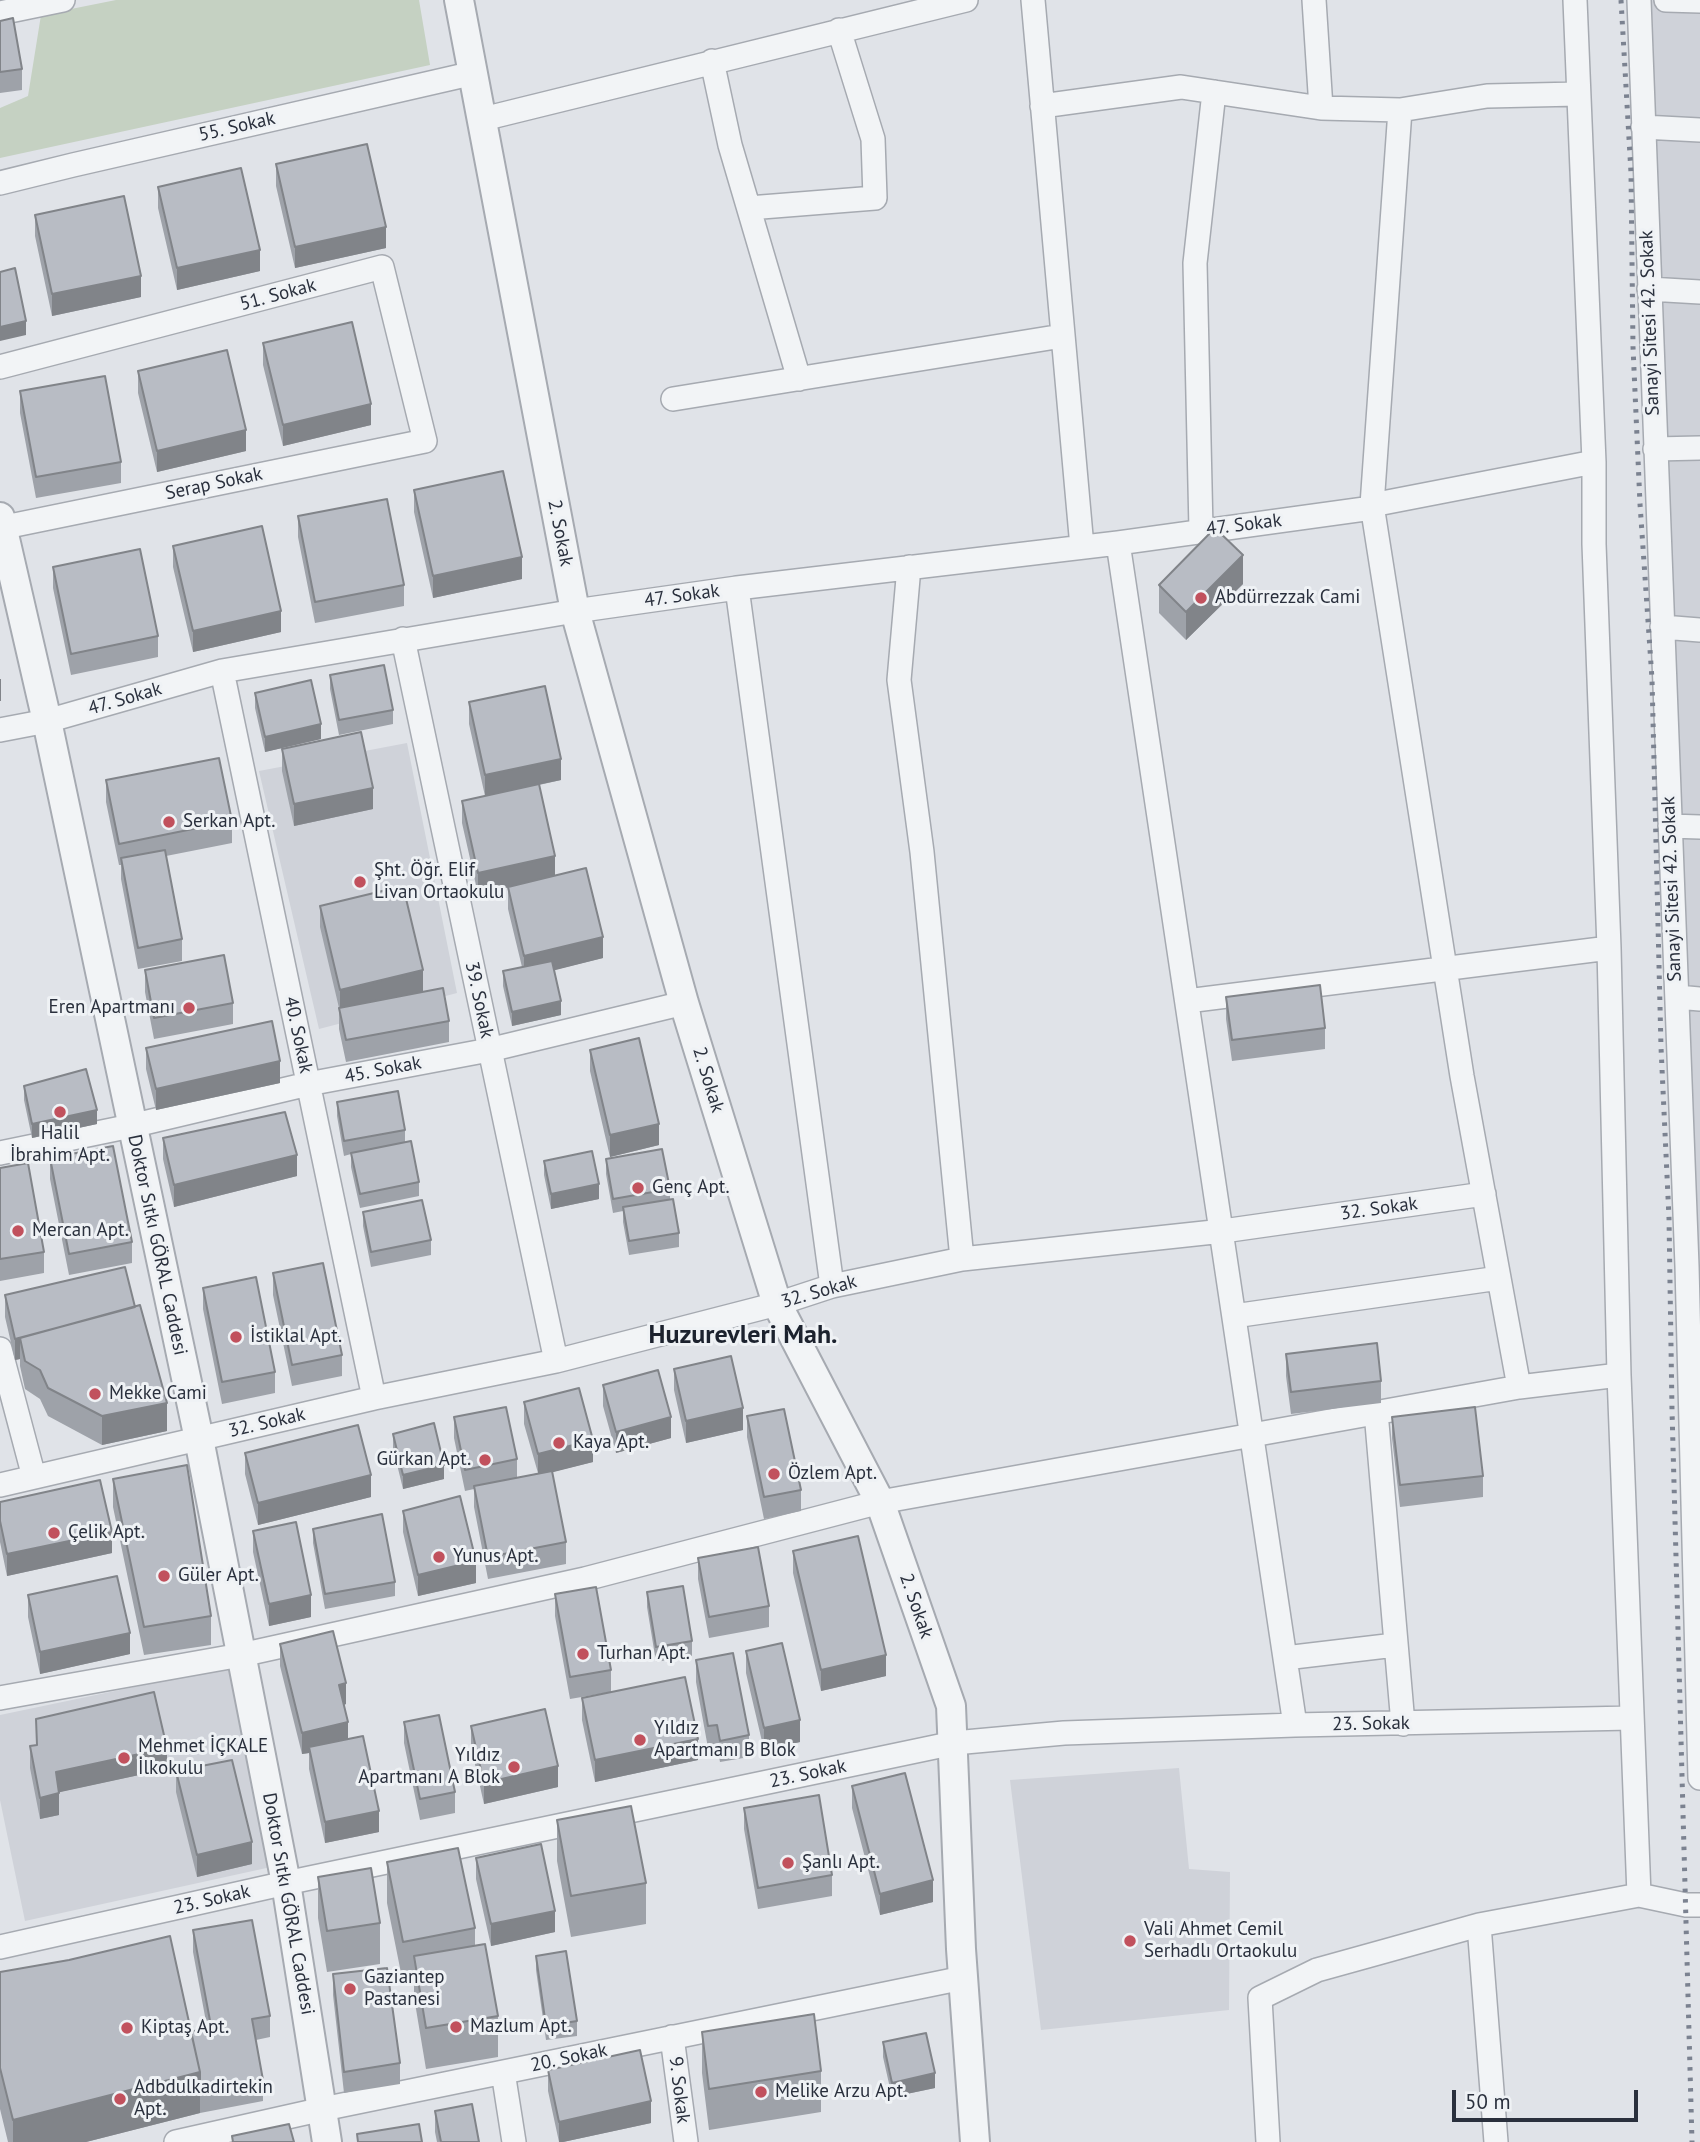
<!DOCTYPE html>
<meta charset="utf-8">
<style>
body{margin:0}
#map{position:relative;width:1700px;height:2142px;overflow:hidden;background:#e0e3e8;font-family:"PT Sans",sans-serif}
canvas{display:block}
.scale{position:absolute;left:1452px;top:2090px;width:186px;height:32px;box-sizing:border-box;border:4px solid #2a303d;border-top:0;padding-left:9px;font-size:21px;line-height:24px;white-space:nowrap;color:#2a303d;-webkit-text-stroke:5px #eff2f5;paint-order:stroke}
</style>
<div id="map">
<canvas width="1700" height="2142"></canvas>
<div class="scale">50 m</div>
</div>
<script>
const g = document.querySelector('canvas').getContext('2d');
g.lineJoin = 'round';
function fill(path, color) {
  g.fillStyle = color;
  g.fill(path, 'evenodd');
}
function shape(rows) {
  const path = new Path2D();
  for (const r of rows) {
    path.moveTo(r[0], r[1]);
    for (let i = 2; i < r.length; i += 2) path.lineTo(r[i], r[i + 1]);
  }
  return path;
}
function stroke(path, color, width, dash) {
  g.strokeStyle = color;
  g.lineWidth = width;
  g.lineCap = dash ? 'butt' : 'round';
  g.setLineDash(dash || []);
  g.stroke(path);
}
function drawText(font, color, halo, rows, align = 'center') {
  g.font = font + ' "PT Sans",sans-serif';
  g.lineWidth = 6;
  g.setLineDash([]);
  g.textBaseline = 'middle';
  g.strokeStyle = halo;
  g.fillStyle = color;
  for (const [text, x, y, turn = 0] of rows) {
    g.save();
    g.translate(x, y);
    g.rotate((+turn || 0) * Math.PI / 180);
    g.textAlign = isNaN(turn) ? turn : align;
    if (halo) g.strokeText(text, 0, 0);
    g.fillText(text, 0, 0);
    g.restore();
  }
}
fill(shape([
 [1648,0,1700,0,1700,1418],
 [407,743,457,993,319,1029,259,771],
 [230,1667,271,1867,25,1921,0,1800,0,1715],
 [1179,1768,1189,1869,1230,1872,1229,2010,1041,2030,1010,1780]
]), '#cfd2d9');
fill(shape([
 [116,0,419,0,430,65,0,158,0,108,28,96,41,15]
]), '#c5d1c2');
const minor = shape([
 [1033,0,1082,547],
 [1314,0,1321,108],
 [1575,0,1594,462,1594,544,1609,948,1619,1375,1639,1895],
 [1639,0,1687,1266,1700,1778],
 [1666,0,1700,1],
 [0,13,63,0],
 [712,61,730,145,799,379],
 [1042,106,1181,87,1321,108,1400,110,1487,96,1578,94],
 [1400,110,1372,505,1462,1076,1519,1387],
 [483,119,966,0],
 [1643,127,1700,130],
 [0,183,73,165,474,73],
 [749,208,875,198,873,139,839,30],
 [1649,289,1700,292],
 [0,367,382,267,425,441,0,528],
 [673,399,1062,336],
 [1655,449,1700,448],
 [1372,505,1594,462],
 [1201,530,1195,263,1214,92],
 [1118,543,1295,1725],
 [909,567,899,680,922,852,962,1259],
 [737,588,832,1286],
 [1662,627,1700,630],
 [403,639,556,1361],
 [222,671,374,1398],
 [0,730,47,721,222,671,575,611,737,588,1118,543,1372,508],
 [1670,826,1700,827],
 [1677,997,1700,999],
 [1187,1001,1609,948],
 [0,1153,131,1126,308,1084,489,1050,684,1003],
 [1234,1316,1499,1278],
 [0,1349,34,1477],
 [1376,1412,1403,1724],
 [0,1485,374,1398,556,1361,777,1304,832,1286,962,1259,1223,1231,1484,1194],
 [1285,1658,1395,1645],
 [0,1698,241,1655,585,1579,880,1502,1519,1387,1619,1375],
 [1479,1925,1496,2142],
 [0,1947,286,1883,954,1743,1064,1733,1295,1725,1631,1718],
 [672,2037,686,2142],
 [503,2072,514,2142],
 [176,2142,323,2109,963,1978],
 [1268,2142,1260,1998,1317,1970,1479,1925,1639,1895,1686,1905,1700,1905]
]);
const tertiary = shape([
 [459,0,575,611,684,1003,777,1304,880,1502,951,1706,961,1949,975,2142],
 [0,517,47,721,199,1439,286,1883,327,2142]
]);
stroke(minor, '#a6aab1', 26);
stroke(tertiary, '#a6aab1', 32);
stroke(minor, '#f2f4f6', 23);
stroke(tertiary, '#f2f4f6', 28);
stroke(shape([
 [1621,0,1631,173,1633,347,1640,504,1652,679,1661,1047,1669,1218,1672,1410,1692,2142]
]), '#7b8290', 5, [3.5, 7]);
fill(shape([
 [0,21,22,69,22,90,0,93],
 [276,164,386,248,295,268,276,186],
 [158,187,260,271,177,290,158,208],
 [35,215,141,297,52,316,35,236],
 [263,343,371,425,283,446,263,365],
 [138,371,246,451,157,472,138,393],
 [20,391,121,462,121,483,36,498,20,413],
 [414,490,522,579,433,598,414,512],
 [298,516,404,585,404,606,315,623,298,537],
 [173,546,281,632,193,652,173,567],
 [53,567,158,636,158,657,71,675,53,588],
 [1243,584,1186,640,1159,613,1159,585],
 [330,675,393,710,393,724,339,735,330,689],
 [255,693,321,739,265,752,255,708],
 [469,702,561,780,539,785,555,875,603,958,554,970,561,1015,512,1026,503,986,503,971,522,967,508,909,508,887,478,894,462,823,462,801,485,796,469,724],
 [282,749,373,809,294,826,282,771],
 [106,780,232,821,232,843,166,856,182,939,182,961,138,969,121,879,121,865,119,865,106,802],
 [320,906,423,992,449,1021,449,1042,346,1062,339,1029,339,1008,320,927],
 [145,970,233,1003,233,1024,154,1039,145,992],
 [1226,997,1325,1028,1325,1049,1232,1061,1226,1019],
 [146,1048,280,1083,156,1110,146,1069],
 [590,1050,659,1145,610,1157,590,1071],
 [24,1086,97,1124,32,1138,24,1100],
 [337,1102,405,1130,405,1142,419,1182,419,1196,360,1208,351,1167,351,1154,344,1156,337,1116],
 [163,1138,297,1176,174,1207,163,1159],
 [50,1158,132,1242,132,1263,69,1275,50,1179],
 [606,1159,670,1189,670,1199,679,1233,679,1247,629,1255,623,1222,623,1211,613,1213,606,1174],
 [544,1161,599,1199,551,1209,544,1175],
 [0,1168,44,1252,44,1273,0,1281],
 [363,1212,431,1240,431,1255,371,1267,363,1226],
 [273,1273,342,1355,342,1376,292,1386,273,1295],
 [203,1288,275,1372,275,1393,222,1404,203,1309],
 [5,1295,167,1431,102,1445,48,1416,40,1399,25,1389,20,1366,20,1359,15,1360,5,1317],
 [1286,1354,1381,1381,1381,1403,1291,1414,1286,1376],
 [674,1369,743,1430,686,1443,674,1390],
 [603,1385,671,1438,616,1453,603,1406],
 [524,1402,593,1462,552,1472,566,1542,566,1564,488,1579,474,1507,474,1489,465,1491,454,1438,454,1417,517,1459,517,1478,538,1473,524,1424],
 [747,1416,801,1490,801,1511,764,1519,747,1437],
 [1392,1417,1483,1476,1483,1497,1400,1507,1392,1438],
 [393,1434,444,1479,403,1489,393,1448],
 [245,1453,371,1497,258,1525,245,1474],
 [113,1479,211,1616,211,1645,144,1655,113,1507],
 [0,1502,112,1553,7,1576,0,1542],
 [403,1511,476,1583,418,1596,403,1532],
 [313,1529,395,1582,395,1596,325,1609,313,1543],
 [253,1531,311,1617,269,1626,253,1552],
 [793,1551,886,1676,821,1691,793,1573],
 [698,1558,769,1606,769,1627,709,1638,698,1579],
 [647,1592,692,1641,692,1656,656,1662,647,1607],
 [555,1594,611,1670,611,1692,570,1699,555,1616],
 [28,1595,130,1654,40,1674,28,1617],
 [280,1644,346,1704,344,1705,348,1739,379,1832,325,1843,309,1769,309,1753,302,1754,280,1666],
 [746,1651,800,1742,764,1750,746,1673],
 [696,1660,749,1735,749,1757,720,1762,717,1746,708,1748,696,1682],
 [582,1698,698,1760,595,1782,582,1720],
 [36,1719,167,1769,59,1792,59,1815,40,1819,30,1768,30,1746,36,1745],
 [404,1722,455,1792,455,1813,420,1820,404,1743],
 [471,1726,558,1787,484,1804,471,1747],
 [176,1771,252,1864,197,1877,176,1792],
 [852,1786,933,1902,880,1915,852,1808],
 [744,1808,832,1875,832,1896,758,1909,744,1829],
 [557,1820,646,1883,646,1924,571,1937,557,1861],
 [476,1858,555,1932,491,1946,476,1879],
 [387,1862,475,1928,475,1946,498,2016,498,2057,426,2069,414,1997,414,1981,403,1983,387,1903],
 [318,1877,380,1923,380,1964,327,1972,318,1918],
 [193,1930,270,2016,270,2037,256,2040,263,2080,263,2101,200,2113,86,2142,8,2142,0,2109,0,1972,191,2032,207,2027,193,1952],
 [536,1956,577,2021,577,2036,546,2040,536,1970],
 [333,1974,400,2063,400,2084,344,2093,333,1995],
 [702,2032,821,2071,821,2112,709,2130,702,2073],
 [883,2042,935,2088,892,2097,883,2057],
 [548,2070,651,2123,563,2142,559,2142,548,2091],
 [435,2111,479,2142,437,2142,435,2132]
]), '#9ea2a9');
fill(shape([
 [386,227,386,248,295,268,295,247],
 [260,250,260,271,177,290,177,268],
 [141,276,141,297,52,316,52,294],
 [26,321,26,335,0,341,0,327],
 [371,404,371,425,283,446,283,425],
 [246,430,246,451,157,472,157,451],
 [1243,555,1243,584,1186,640,1186,612],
 [522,557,522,579,433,598,433,576],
 [281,611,281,632,193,652,193,631],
 [0,679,1,679,1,701,0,701],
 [321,724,321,739,265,752,265,737],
 [561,759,561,780,485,796,485,775],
 [373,788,373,809,294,826,294,804],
 [555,856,555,877,478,894,478,873],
 [603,937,603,958,524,978,524,956],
 [423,970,423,992,340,1012,340,990],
 [561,1001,561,1015,512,1026,512,1012],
 [280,1061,280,1083,156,1110,156,1089],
 [97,1110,97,1124,32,1138,32,1124],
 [659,1124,659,1145,610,1157,610,1135],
 [297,1155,297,1176,174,1207,174,1185],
 [599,1184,599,1199,551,1209,551,1194],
 [136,1310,20,1338,20,1359,15,1360,15,1339],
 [167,1403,167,1431,102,1445,102,1416],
 [743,1408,743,1430,686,1443,686,1421],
 [671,1417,671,1438,616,1453,616,1432],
 [593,1440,593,1462,538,1476,538,1454],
 [444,1465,444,1479,403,1489,403,1475],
 [371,1475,371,1497,258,1525,258,1503],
 [112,1532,112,1553,7,1576,7,1554],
 [476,1561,476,1583,418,1596,418,1575],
 [311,1595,311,1617,269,1626,269,1604],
 [130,1633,130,1654,40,1674,40,1652],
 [886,1655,886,1676,821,1691,821,1670],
 [346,1683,346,1704,339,1706,339,1685],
 [800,1720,800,1742,764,1750,764,1728],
 [348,1722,348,1743,309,1747,309,1753,302,1754,302,1733],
 [698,1739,698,1760,595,1782,595,1760],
 [167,1748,167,1769,56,1793,56,1772],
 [558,1766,558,1787,484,1804,484,1783],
 [59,1793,59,1815,40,1819,40,1798],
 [379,1811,379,1832,325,1843,325,1822],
 [252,1842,252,1864,197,1877,197,1855],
 [933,1880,933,1902,880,1915,880,1894],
 [555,1911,555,1932,491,1946,491,1924],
 [200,2072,200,2113,86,2142,13,2142,13,2120],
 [935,2073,935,2088,892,2097,892,2083],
 [651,2101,651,2123,563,2142,559,2142,559,2122]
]), '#818489');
const building = shape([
 [13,18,22,69,0,72,0,21,13,18],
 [367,144,386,227,295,247,276,164,367,144],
 [241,168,260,250,177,268,158,187,241,168],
 [124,196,141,276,52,294,35,215,124,196],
 [15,268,26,321,0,327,0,272,15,268],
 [352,322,371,404,283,425,263,343,352,322],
 [227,350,246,430,157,451,138,371,227,350],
 [105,376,121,462,36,477,20,391,105,376],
 [503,471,522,557,433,576,414,490,503,471],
 [387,499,404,585,315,602,298,516,387,499],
 [262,526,281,611,193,631,173,546,262,526],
 [1215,528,1243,555,1186,612,1159,585,1215,528],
 [140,549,158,636,71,654,53,567,140,549],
 [384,665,393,710,339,720,330,675,384,665],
 [311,680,321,724,265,737,255,693,311,680],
 [545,686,561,759,485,775,469,702,545,686],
 [361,732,373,788,294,804,282,749,361,732],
 [219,758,232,821,119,844,106,780,219,758],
 [539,784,555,856,478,873,462,801,539,784],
 [165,850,182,939,138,948,121,858,165,850],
 [586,868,603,937,524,956,508,887,586,868],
 [403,886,423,970,340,990,320,906,403,886],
 [224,955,233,1003,154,1018,145,970,224,955],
 [552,961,561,1001,512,1012,503,971,552,961],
 [1320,985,1325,1028,1232,1040,1226,997,1320,985],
 [443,988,449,1021,346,1040,339,1008,443,988],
 [272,1021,280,1061,156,1089,146,1048,272,1021],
 [639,1038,659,1124,610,1135,590,1050,639,1038],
 [86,1069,97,1110,32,1124,24,1086,86,1069],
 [398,1091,405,1130,344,1141,337,1102,398,1091],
 [285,1112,297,1155,174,1185,163,1138,285,1112],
 [411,1141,419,1182,360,1194,351,1153,411,1141],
 [113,1146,132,1242,69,1254,50,1158,113,1146],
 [662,1149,670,1189,613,1199,606,1159,662,1149],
 [592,1151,599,1184,551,1194,544,1161,592,1151],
 [28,1163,44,1252,0,1259,0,1168,28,1163],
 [673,1199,679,1233,629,1241,623,1207,673,1199],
 [422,1200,431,1240,371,1252,363,1212,422,1200],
 [323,1263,342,1355,292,1365,273,1273,323,1263],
 [125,1267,135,1307,15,1339,5,1295,125,1267],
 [256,1277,275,1372,222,1382,203,1288,256,1277],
 [140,1305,167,1403,102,1416,48,1388,40,1370,25,1361,20,1338,140,1305],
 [1377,1343,1381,1381,1291,1392,1286,1354,1377,1343],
 [731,1356,743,1408,686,1421,674,1369,731,1356],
 [658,1370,671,1417,616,1432,603,1385,658,1370],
 [579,1388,593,1440,538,1454,524,1402,579,1388],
 [506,1407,517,1459,465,1470,454,1417,506,1407],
 [1475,1407,1483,1476,1400,1485,1392,1417,1475,1407],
 [784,1409,801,1490,764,1497,747,1416,784,1409],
 [434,1423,444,1465,403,1475,393,1434,434,1423],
 [358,1425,371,1475,258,1503,245,1453,358,1425],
 [187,1465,211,1616,144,1627,113,1479,187,1465],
 [552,1471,566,1542,488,1557,474,1486,552,1471],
 [100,1480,112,1532,7,1554,0,1521,0,1502,100,1480],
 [460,1496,476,1561,418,1575,403,1511,460,1496],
 [382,1514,395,1582,325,1594,313,1529,382,1514],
 [296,1522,311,1595,269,1604,253,1531,296,1522],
 [858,1536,886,1655,821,1670,793,1551,858,1536],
 [758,1547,769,1606,709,1617,698,1558,758,1547],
 [117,1576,130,1633,40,1652,28,1595,117,1576],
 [683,1586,692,1641,656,1647,647,1592,683,1586],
 [596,1587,611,1670,570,1677,555,1594,596,1587],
 [333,1631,346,1683,339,1685,348,1722,302,1733,280,1644,333,1631],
 [782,1643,800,1720,764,1728,746,1651,782,1643],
 [733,1653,749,1735,720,1741,717,1725,708,1726,696,1660,733,1653],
 [685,1677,698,1739,595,1760,582,1698,685,1677],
 [154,1692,167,1748,56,1772,59,1793,40,1798,30,1746,37,1745,36,1719,154,1692],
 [545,1709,558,1766,484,1783,471,1726,545,1709],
 [439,1715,455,1792,420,1799,404,1722,439,1715],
 [363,1736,379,1811,325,1822,309,1747,363,1736],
 [232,1760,252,1842,197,1855,176,1771,232,1760],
 [905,1773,933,1880,880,1894,852,1786,905,1773],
 [819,1795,832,1875,758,1888,744,1808,819,1795],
 [631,1806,646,1883,571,1896,557,1820,631,1806],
 [541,1844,555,1911,491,1924,476,1858,541,1844],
 [458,1848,475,1928,403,1942,387,1862,458,1848],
 [371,1868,380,1923,327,1931,318,1877,371,1868],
 [252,1920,270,2016,252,2019,263,2080,200,2091,200,2072,191,2032,211,2026,193,1930,252,1920],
 [170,1936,200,2072,13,2120,0,2068,0,1972,69,1960,170,1936],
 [485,1944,498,2016,426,2028,414,1956,485,1944],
 [566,1951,577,2021,546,2026,536,1956,566,1951],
 [387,1968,400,2063,344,2072,333,1974,387,1968],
 [814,2014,821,2071,709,2089,702,2032,814,2014],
 [926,2033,935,2073,892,2083,883,2042,926,2033],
 [640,2050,651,2101,559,2122,548,2070,640,2050],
 [472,2104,479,2142,441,2142,435,2111,472,2104],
 [289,2124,294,2142,233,2142,232,2136,289,2124],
 [419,2124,422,2142,358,2142,357,2134,419,2124]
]);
fill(building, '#b8bcc4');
stroke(building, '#818489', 2);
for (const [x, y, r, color] of [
 [1201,598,7,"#c1515d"],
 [169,822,7,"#c1515d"],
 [360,882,7,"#c1515d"],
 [189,1008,7,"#c1515d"],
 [60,1112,7,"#c1515d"],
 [638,1188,7,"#c1515d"],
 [18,1231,7,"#c1515d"],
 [236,1337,7,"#c1515d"],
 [95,1394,7,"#c1515d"],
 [559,1443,7,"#c1515d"],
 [485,1460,7,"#c1515d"],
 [774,1474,7,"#c1515d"],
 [54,1533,7,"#c1515d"],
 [439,1557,7,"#c1515d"],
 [164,1576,7,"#c1515d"],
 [583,1654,7,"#c1515d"],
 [640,1740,7,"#c1515d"],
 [124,1758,7,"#c1515d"],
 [514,1767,7,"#c1515d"],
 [788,1863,7,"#c1515d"],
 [1130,1941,7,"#c1515d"],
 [350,1989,7,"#c1515d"],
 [456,2027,7,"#c1515d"],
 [127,2028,7,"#c1515d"],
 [761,2092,7,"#c1515d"],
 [120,2099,7,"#c1515d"]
]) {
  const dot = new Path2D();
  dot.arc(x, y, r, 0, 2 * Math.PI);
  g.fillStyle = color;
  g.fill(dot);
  stroke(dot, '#eff2f5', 2.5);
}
drawText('19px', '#2a303d', '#eff2f5', [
 ["55. Sokak",237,127,-13],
 ["51. Sokak",278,295,-15],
 ["Sanayi Sitesi 42. Sokak",1650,323,-92],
 ["Serap Sokak",214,484,-12],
 ["47. Sokak",1244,525,-7],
 ["2. Sokak",560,533,79],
 ["47. Sokak",682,596,-8],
 ["47. Sokak",125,699,-16],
 ["Sanayi Sitesi 42. Sokak",1672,889,-92],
 ["39. Sokak",479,1000,78],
 ["40. Sokak",298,1035,78],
 ["45. Sokak",383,1070,-11],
 ["2. Sokak",708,1080,73],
 ["32. Sokak",1379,1209,-8],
 ["Doktor Sıtkı GÖRAL Caddesi",157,1245,78],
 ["32. Sokak",819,1292,-16],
 ["32. Sokak",267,1423,-13],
 ["2. Sokak",916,1606,71],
 ["23. Sokak",1371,1724,-1],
 ["23. Sokak",808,1774,-12],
 ["23. Sokak",212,1900,-13],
 ["Doktor Sıtkı GÖRAL Caddesi",288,1904,80],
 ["20. Sokak",569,2058,-12],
 ["9. Sokak",679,2090,83]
]);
drawText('19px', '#2a303d', '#eff2f5', [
 ["Abdürrezzak Cami",1215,598],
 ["Serkan Apt.",183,822],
 ["Şht. Öğr. Elif",374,871],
 ["Livan Ortaokulu",374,893],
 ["Eren Apartmanı",175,1008,"right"],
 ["Halil",60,1134,"center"],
 ["İbrahim Apt.",60,1156,"center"],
 ["Genç Apt.",652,1188],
 ["Mercan Apt.",32,1231],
 ["İstiklal Apt.",250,1337],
 ["Mekke Cami",109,1394],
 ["Kaya Apt.",573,1443],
 ["Gürkan Apt.",471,1460,"right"],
 ["Özlem Apt.",788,1474],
 ["Çelik Apt.",68,1533],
 ["Yunus Apt.",453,1557],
 ["Güler Apt.",178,1576],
 ["Turhan Apt.",597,1654],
 ["Yıldız",654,1729],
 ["Apartmanı B Blok",654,1751],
 ["Mehmet İÇKALE",138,1747],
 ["İlkokulu",138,1769],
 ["Yıldız",500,1756,"right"],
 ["Apartmanı A Blok",500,1778,"right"],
 ["Şanlı Apt.",802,1863],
 ["Vali Ahmet Cemil",1144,1930],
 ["Serhadlı Ortaokulu",1144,1952],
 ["Gaziantep",364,1978],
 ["Pastanesi",364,2000],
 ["Mazlum Apt.",470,2027],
 ["Kiptaş Apt.",141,2028],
 ["Adbdulkadirtekin",134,2088],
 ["Apt.",134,2110],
 ["Melike Arzu Apt.",775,2092]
], 'left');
drawText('bold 26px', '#1c222e', '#eff2f5', [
 ["Huzurevleri Mah.",743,1336]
]);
</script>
